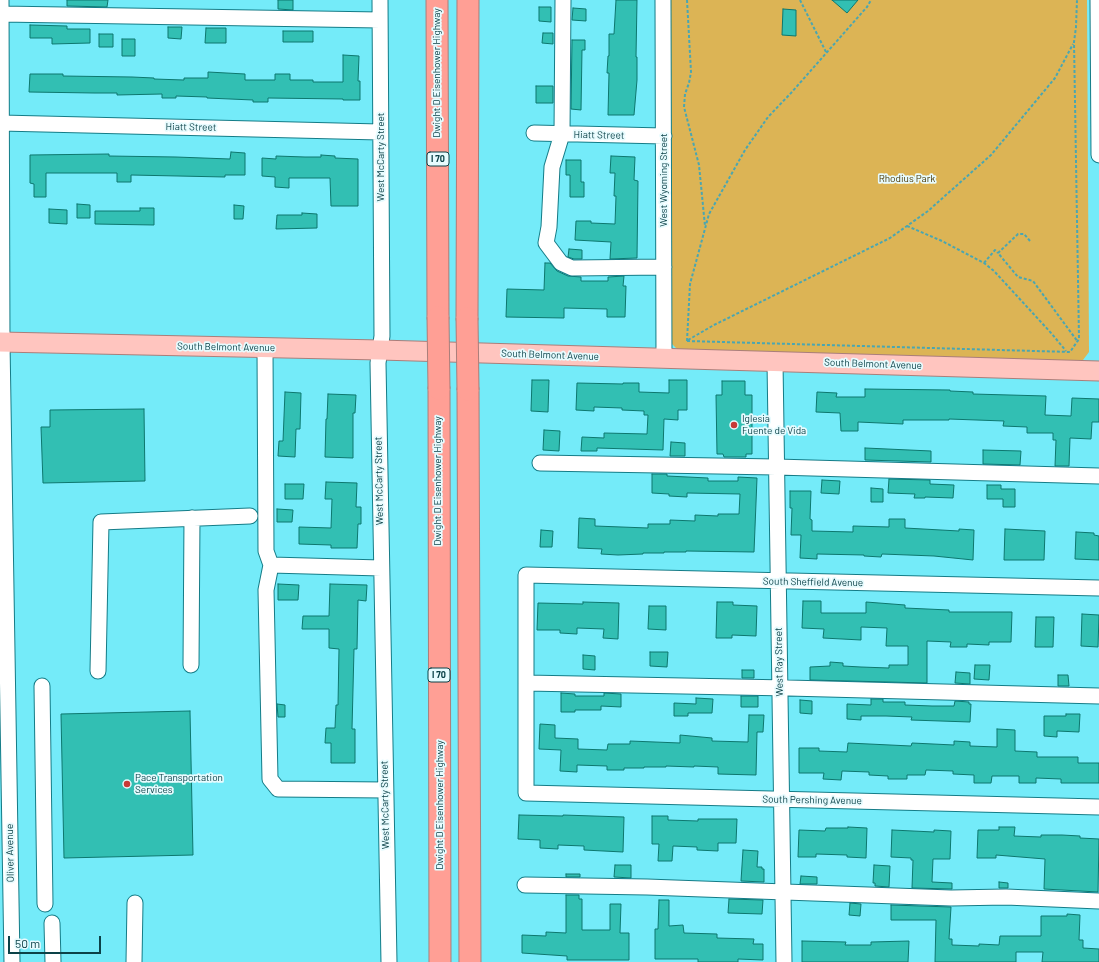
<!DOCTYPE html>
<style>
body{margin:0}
#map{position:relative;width:1099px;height:962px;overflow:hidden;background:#74ebf9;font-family:Barlow,sans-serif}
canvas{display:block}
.scale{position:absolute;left:8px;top:936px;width:93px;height:18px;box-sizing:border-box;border:2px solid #0c4248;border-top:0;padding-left:5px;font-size:12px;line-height:14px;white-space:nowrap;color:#0c4248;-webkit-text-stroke:3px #e7fbfe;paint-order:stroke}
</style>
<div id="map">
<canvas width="1099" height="962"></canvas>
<div class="scale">50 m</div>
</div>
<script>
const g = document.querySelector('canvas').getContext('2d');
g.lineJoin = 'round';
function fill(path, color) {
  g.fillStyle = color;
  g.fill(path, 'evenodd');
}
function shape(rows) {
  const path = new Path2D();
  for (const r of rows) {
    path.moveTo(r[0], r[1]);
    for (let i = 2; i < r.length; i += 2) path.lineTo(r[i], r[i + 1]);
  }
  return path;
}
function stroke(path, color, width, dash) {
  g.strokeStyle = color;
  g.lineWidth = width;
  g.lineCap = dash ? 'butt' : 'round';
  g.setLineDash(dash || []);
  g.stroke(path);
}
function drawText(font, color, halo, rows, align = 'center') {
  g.font = font + ' Barlow,sans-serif';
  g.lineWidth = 3.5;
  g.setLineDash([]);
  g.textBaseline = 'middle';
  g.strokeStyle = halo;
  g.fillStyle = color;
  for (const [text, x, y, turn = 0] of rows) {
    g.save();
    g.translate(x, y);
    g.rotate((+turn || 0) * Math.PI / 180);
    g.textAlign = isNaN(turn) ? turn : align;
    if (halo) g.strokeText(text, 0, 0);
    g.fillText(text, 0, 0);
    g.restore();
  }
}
fill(shape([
 [671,0,1087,0,1089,352,1080,364,681,353,672,344]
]), '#dcb455');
const building = shape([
 [67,0,108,0,107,7,67,6,67,0],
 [278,0,293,0,293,10,278,9,278,0],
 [616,0,637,0,636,57,637,57,637,80,634,115,608,115,609,73,607,73,608,56,609,56,609,34,614,34,616,0],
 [832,0,858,0,847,13,832,0],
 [539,7,551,7,551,22,539,21,539,7],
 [573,8,586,9,586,21,572,20,573,8],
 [783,9,796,10,796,36,782,35,783,9],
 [30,25,67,26,67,29,90,29,90,43,52,44,52,38,30,38,30,25],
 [168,27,182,27,181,39,168,38,168,27],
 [206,28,226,28,226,43,205,43,206,28],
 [283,31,313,31,313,42,283,42,283,31],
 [543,33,553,33,553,44,542,43,543,33],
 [99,34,113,34,113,47,99,47,99,34],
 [122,39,135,39,135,56,122,56,122,39],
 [572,40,585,40,585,50,582,50,581,110,571,109,572,40],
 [343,55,359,56,358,81,360,81,360,100,343,100,343,99,268,98,268,102,253,102,253,100,207,98,207,97,176,96,176,98,162,98,162,94,117,95,117,93,94,93,29,92,30,74,63,74,63,76,132,77,154,78,154,79,184,80,184,78,208,78,208,72,245,74,245,80,275,80,275,74,290,74,290,80,313,80,313,82,343,82,343,55],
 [536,86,553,86,553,103,536,103,536,86],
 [231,152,245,153,245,175,225,175,225,177,131,175,131,182,117,182,117,173,46,173,46,197,34,197,34,184,30,183,30,155,109,154,109,156,176,157,230,159,231,152],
 [321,155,335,156,335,158,358,159,358,206,331,206,330,178,289,178,289,188,275,187,275,177,262,176,262,158,276,159,276,156,305,157,321,157,321,155],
 [611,156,635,157,634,180,638,181,637,258,610,259,611,242,575,240,576,221,591,221,591,223,615,224,616,196,614,196,615,173,610,173,611,156],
 [566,160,581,160,581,182,584,182,584,197,570,197,570,175,566,175,566,160],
 [77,204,90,205,90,218,77,218,77,204],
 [234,205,244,206,243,219,234,219,234,205],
 [140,208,154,208,154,225,95,224,95,211,140,211,140,208],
 [49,209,67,210,67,224,49,223,49,209],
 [302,213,317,214,317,228,276,229,277,215,302,215,302,213],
 [569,249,582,250,582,259,574,259,568,257,569,249],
 [545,263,550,263,557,271,568,276,581,277,581,281,608,281,608,277,624,276,623,286,626,286,625,317,607,317,607,309,564,308,564,318,506,317,507,289,544,290,545,263],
 [532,380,549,380,548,412,531,411,532,380],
 [669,380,687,380,687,410,678,410,678,420,664,419,663,450,597,448,597,451,581,451,582,437,604,438,604,433,647,434,648,415,644,415,644,411,622,410,622,408,594,407,594,411,576,410,577,383,623,384,623,383,639,383,639,392,669,393,669,380],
 [722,381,745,381,745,395,752,395,752,454,746,454,746,457,724,457,723,454,717,454,716,395,722,395,722,381],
 [865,389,950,390,950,391,973,392,973,394,1046,396,1045,415,1071,416,1072,398,1099,399,1099,422,1092,422,1091,439,1070,438,1069,466,1055,466,1056,440,1053,440,1053,433,1027,433,1027,427,1003,426,1004,421,949,419,949,420,903,420,903,424,858,422,858,431,841,431,840,413,816,412,817,392,837,393,836,397,865,397,865,389],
 [285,392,301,393,300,429,296,429,295,457,278,456,279,441,283,441,285,392],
 [328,394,356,395,355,413,353,413,353,458,325,457,326,419,327,419,328,394],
 [144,409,145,481,43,483,41,427,50,427,50,410,144,409],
 [544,430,560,431,559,451,543,450,544,430],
 [671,442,685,443,685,456,670,456,671,442],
 [865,448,931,451,931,462,865,460,865,448],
 [983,450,1021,451,1020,465,983,464,983,450],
 [652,474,667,474,667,476,708,478,708,481,738,481,738,477,757,478,754,552,686,551,686,552,664,552,664,553,643,553,643,554,618,555,601,554,602,549,578,548,579,518,595,519,595,526,648,528,648,524,670,524,670,520,695,521,695,515,718,516,718,514,739,514,740,494,687,493,687,497,669,496,669,494,652,493,652,474],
 [889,479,930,480,930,484,954,485,953,498,925,497,925,498,914,498,915,494,888,493,889,479],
 [822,480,840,481,839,494,821,493,822,480],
 [326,482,357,483,356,507,361,507,361,524,358,524,357,548,331,548,331,545,299,544,299,527,331,528,332,499,325,499,326,482],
 [285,484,304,484,303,499,285,499,285,484],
 [987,485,1001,485,1001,489,1015,489,1015,507,1003,507,1003,499,987,499,987,485],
 [871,488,883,489,883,502,871,502,871,488],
 [790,491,811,491,810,519,812,520,812,531,853,532,853,526,889,527,889,519,905,519,905,528,959,531,959,529,974,530,973,560,934,556,882,554,881,557,864,556,864,555,817,554,817,559,800,558,801,535,791,535,792,508,790,508,790,491],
 [277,509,293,510,292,522,277,522,277,509],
 [1005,529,1045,531,1044,560,1004,560,1005,529],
 [541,530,553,531,552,547,540,547,541,530],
 [1076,532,1094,533,1094,535,1099,536,1099,560,1075,559,1076,532],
 [278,584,299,585,298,600,278,600,278,584],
 [330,584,367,585,366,601,358,600,357,649,354,649,352,729,355,729,355,763,331,763,331,743,325,743,326,728,335,728,336,705,338,705,339,649,329,648,329,629,302,629,303,616,329,616,330,584],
 [803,601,821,601,821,613,866,613,866,602,905,605,905,608,949,610,949,612,1012,612,1011,642,989,642,989,645,967,644,967,647,950,647,951,642,927,641,927,683,810,680,810,667,830,666,830,662,843,663,843,666,861,667,889,668,889,665,908,665,908,646,886,646,887,628,861,627,861,640,823,638,824,629,802,628,803,601],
 [583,602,619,603,618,639,603,638,604,629,577,628,577,634,560,633,560,630,537,630,538,603,583,604,583,602],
 [717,602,733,602,733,605,757,606,756,636,732,635,732,638,716,638,717,602],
 [649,606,666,606,666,630,648,629,649,606],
 [1082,614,1099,615,1098,647,1081,646,1082,614],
 [1036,617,1054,617,1053,647,1035,647,1036,617],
 [650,652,668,652,667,667,650,666,650,652],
 [583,655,595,656,595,670,583,669,583,655],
 [975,665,990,665,989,680,974,679,975,665],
 [742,670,754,670,754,678,742,678,742,670],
 [956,672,970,673,970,684,955,683,956,672],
 [1058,675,1068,675,1069,686,1058,686,1058,675],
 [561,693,575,694,575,696,604,696,604,693,621,694,621,707,601,706,601,710,575,710,575,712,561,712,561,693],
 [741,696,758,696,758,707,741,707,741,696],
 [696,698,713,699,712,713,688,713,688,716,674,716,674,703,696,704,696,698],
 [871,699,883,699,883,702,905,702,905,705,932,706,954,706,955,701,969,702,969,704,971,704,970,722,911,720,912,717,886,716,861,716,861,720,847,719,847,704,871,705,871,699],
 [800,700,812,701,812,714,800,713,800,700],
 [277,704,285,705,285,717,278,717,277,704],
 [190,711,193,855,64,858,61,714,190,711],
 [1066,714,1080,714,1079,732,1057,731,1057,737,1044,736,1044,716,1066,716,1066,714],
 [749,715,764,715,763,732,757,732,756,775,718,774,718,767,694,766,694,767,666,766,666,767,644,767,644,768,624,768,624,770,607,770,607,766,577,765,577,772,560,771,561,750,539,749,540,724,555,725,555,738,578,739,578,749,607,750,608,744,630,744,630,741,680,743,680,735,712,738,712,741,748,742,749,715],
 [997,729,1015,730,1015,751,1037,752,1037,757,1078,757,1078,763,1099,763,1099,783,1061,783,1061,779,1036,778,1036,783,1019,783,1019,776,992,776,991,783,974,783,974,775,953,774,953,771,926,770,925,775,907,775,907,779,888,779,888,776,869,775,869,772,842,771,841,780,823,779,824,773,799,773,799,748,819,748,819,751,847,752,848,743,911,746,912,743,954,745,954,741,970,742,970,746,997,747,997,729],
 [519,815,563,816,563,815,624,817,623,852,584,850,584,846,558,845,558,849,540,848,540,840,518,839,519,815],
 [652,816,668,816,668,820,698,821,698,819,737,819,736,843,718,843,718,851,697,850,697,847,673,846,672,861,658,861,659,844,652,844,652,816],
 [848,827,867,828,866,858,847,857,847,855,816,854,816,857,798,857,799,830,825,831,826,828,848,828,848,827],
 [999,827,1015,827,1014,836,1041,837,1041,835,1062,835,1080,836,1080,838,1099,839,1098,892,1044,889,1045,859,996,855,996,858,977,858,978,830,999,830,999,827],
 [892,830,934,832,934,830,951,831,950,859,933,859,932,882,952,883,952,889,912,888,913,860,911,860,911,858,891,857,892,830],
 [743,850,758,851,757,867,762,867,762,869,764,869,764,882,741,881,743,850],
 [615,865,631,865,631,878,614,877,615,865],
 [874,865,890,866,889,887,875,886,875,883,873,883,874,865],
 [566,874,580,874,580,877,566,877,566,874],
 [801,876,817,877,817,884,800,884,801,876],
 [999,882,1008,883,1008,888,999,888,999,882],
 [566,895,579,895,579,899,582,899,582,930,610,930,610,904,621,904,620,933,629,933,629,960,567,960,567,956,522,953,522,935,546,936,546,932,566,933,566,895],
 [729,899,763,900,762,914,728,913,729,899],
 [659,900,669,900,669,926,683,925,684,933,717,934,717,938,754,939,753,944,763,944,763,960,738,959,738,962,698,962,698,959,655,959,655,929,658,929,659,900],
 [850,903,861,904,860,916,849,915,850,903],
 [891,905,951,907,949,939,952,939,952,945,979,946,979,944,999,945,1000,936,1041,936,1041,916,1067,916,1067,914,1080,915,1079,940,1083,940,1083,948,1099,949,1099,962,1042,962,1043,952,1016,952,1016,962,935,962,936,920,891,920,891,905],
 [802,941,846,942,845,945,871,945,871,942,909,941,908,962,802,962,802,941]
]);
fill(building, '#32bfb3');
stroke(building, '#0d776e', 1);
const minor = shape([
 [1,0,2,342,12,962],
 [380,0,382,336,378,363,389,962],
 [563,0,562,134,552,167,549,227,546,243,561,263,572,268,664,267],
 [663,0,664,359],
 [1098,0,1099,155],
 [1,14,380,20],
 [1,123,380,132],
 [534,133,664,136],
 [265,348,266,551,271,565,266,590,270,779,278,789,385,790],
 [775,362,784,962],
 [540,463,776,467,1099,476],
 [271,565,381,568],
 [1099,588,526,575,526,793,1099,807],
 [191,665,192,518],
 [98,671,101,522,250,516],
 [526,683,788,688,1099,696],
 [42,686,45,904],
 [525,885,647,887,951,898,1006,897,1099,901],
 [52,923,53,962],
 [134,962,135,903]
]);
const major = shape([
 [0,342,380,350,1099,371]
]);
const highway = shape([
 [437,0,438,317],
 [467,318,468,0],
 [439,389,440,962],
 [468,390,470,962]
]);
stroke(minor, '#157c87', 17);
stroke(major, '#aa7e7a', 21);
stroke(highway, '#aa7e7a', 23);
stroke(shape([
 [687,0,691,72,689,83,685,94,684,107,699,165,705,226],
 [800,0,826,52],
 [907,226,942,241,984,263,994,271,1052,334,1066,351],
 [1030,241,1024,234,1018,234,998,253,1018,277,1033,281,1078,342],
 [984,263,995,250,998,253],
 [688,340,714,325,890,238,928,211,991,155,1055,78,1073,44],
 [687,341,1070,352,1079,339,1074,42,1076,27,1077,0],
 [687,341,690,284,709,214,745,150,768,117,791,93,867,7,871,0]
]), '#4aa6b1', 2, [3, 2]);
stroke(minor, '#fff', 15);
stroke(major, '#ffc5bf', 19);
stroke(highway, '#ff9f95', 21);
const highwayBridge = shape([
 [438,317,439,389],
 [467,318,468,390]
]);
stroke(highwayBridge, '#aa7e7a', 23, []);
stroke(highwayBridge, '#ff9f95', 21);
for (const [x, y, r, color] of [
 [734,425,4,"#c83a37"],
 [127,784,4,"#c83a37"]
]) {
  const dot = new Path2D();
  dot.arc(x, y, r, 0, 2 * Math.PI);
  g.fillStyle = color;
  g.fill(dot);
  stroke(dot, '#e7fbfe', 1.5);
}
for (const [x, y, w] of [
 [438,159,22],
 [439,675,22]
]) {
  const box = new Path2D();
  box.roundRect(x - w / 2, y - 7, w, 14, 3);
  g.fillStyle = '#e7fbfe';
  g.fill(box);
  stroke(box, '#0c4248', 1);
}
drawText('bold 9px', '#0c4248', null, [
 ["I 70",438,159],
 ["I 70",439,675]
]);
drawText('10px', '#0c4248', '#e7fbfe', [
 ["Dwight D Eisenhower Highway",437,73,-90],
 ["Hiatt Street",191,127,1],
 ["Hiatt Street",599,135,1],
 ["West McCarty Street",381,157,-90],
 ["West Wyoming Street",664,180,-90],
 ["South Belmont Avenue",226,347,1],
 ["South Belmont Avenue",550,355,2],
 ["South Belmont Avenue",873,364,2],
 ["West McCarty Street",379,481,-91],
 ["Dwight D Eisenhower Highway",438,481,-90],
 ["South Sheffield Avenue",813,582,1],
 ["West Ray Street",779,662,-91],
 ["South Pershing Avenue",812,800,1],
 ["West McCarty Street",385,805,-91],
 ["Dwight D Eisenhower Highway",440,805,-90],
 ["Oliver Avenue",10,853,-91]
]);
drawText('10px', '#493600', '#e7fbfe', [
 ["Rhodius Park",907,179]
]);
drawText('10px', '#0c4248', '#e7fbfe', [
 ["Iglesia",742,419],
 ["Fuente de Vida",742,431],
 ["Pace Transportation",135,778],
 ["Services",135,790]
], 'left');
</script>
